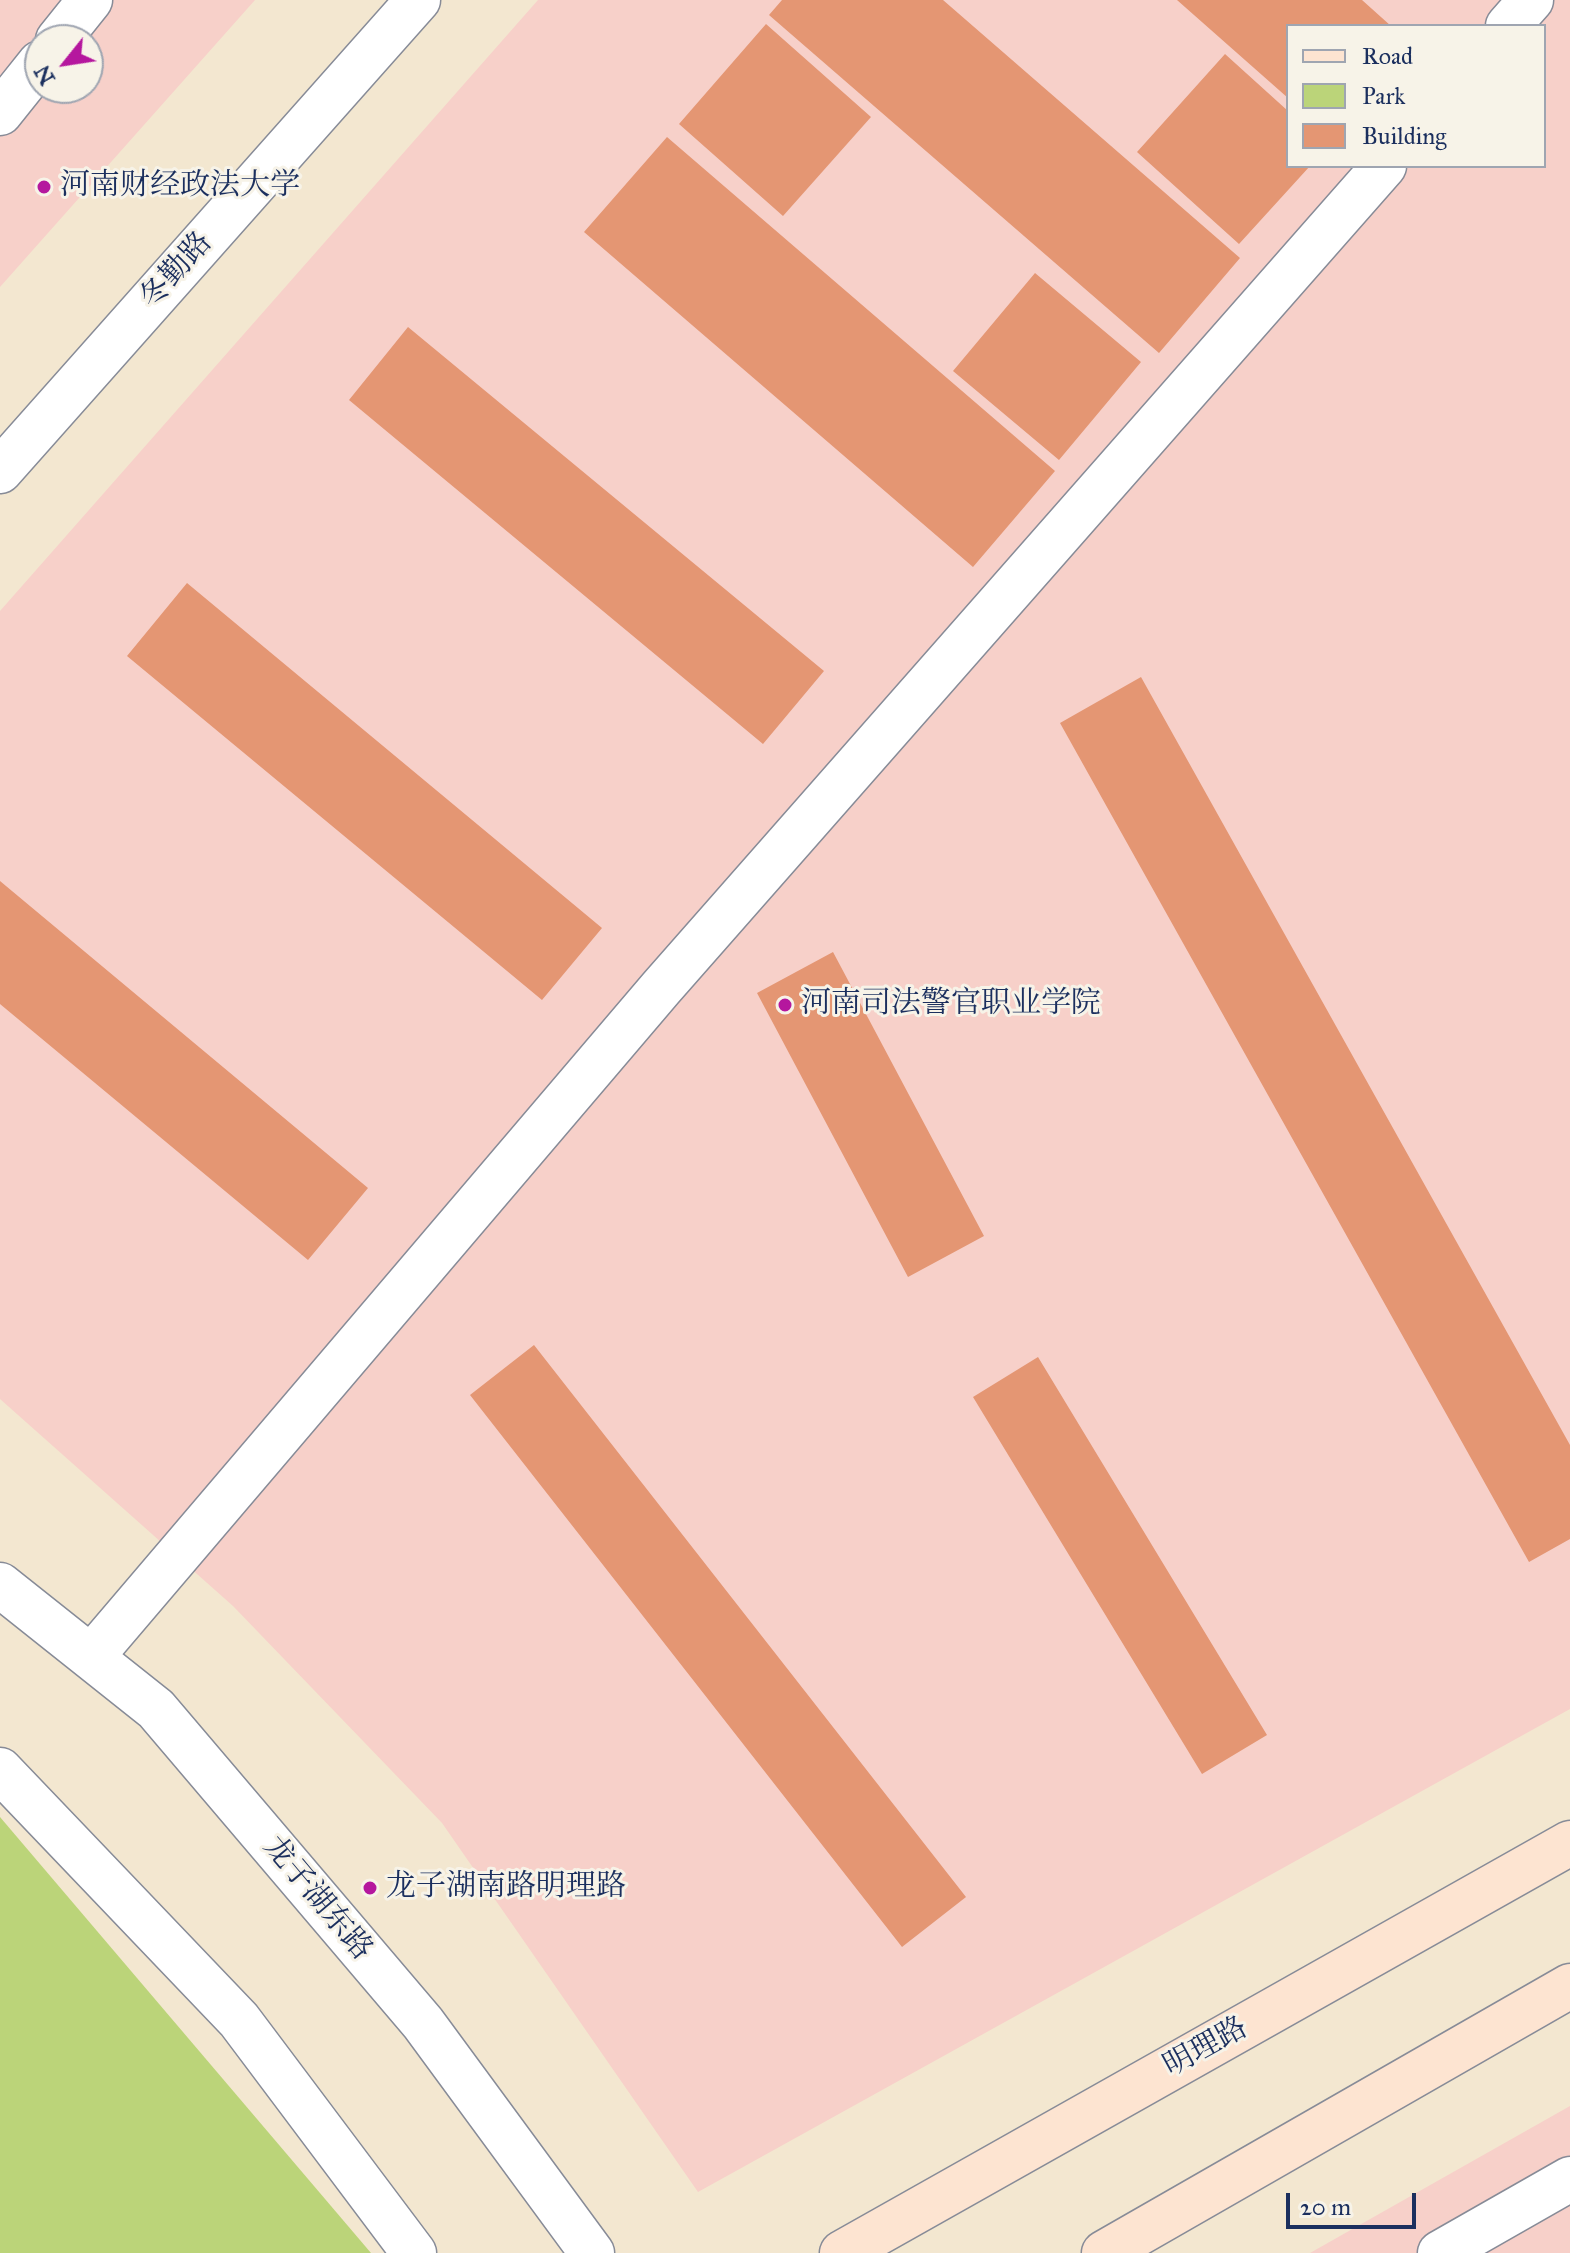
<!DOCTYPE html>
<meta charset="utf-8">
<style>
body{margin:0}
#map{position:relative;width:1570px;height:2253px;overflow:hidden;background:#f3e7d0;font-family:"IM FELL Great Primer",serif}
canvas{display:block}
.legend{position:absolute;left:1286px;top:24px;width:260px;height:144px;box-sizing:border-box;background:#f7f3e8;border:2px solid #9fa5b1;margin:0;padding:10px 14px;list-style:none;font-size:24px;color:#1b2f5e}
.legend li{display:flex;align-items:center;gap:16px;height:40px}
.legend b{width:40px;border:2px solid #9fa5b1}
.north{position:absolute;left:24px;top:24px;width:80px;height:80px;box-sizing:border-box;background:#f7f3e8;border:2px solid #9fa5b1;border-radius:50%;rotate:240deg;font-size:22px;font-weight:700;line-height:32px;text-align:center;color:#1b2f5e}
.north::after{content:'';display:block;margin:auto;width:28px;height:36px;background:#b5179e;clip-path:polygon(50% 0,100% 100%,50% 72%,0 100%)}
.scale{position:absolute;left:1286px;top:2193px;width:130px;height:36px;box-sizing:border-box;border:4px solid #1b2f5e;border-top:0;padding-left:10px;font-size:24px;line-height:28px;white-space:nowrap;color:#1b2f5e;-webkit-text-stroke:6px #f7f3e8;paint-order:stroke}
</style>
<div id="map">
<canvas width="1570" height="2253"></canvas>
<ul class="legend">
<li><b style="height:10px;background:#fde4d1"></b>Road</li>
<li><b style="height:22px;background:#bbd479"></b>Park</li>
<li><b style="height:22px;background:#e49673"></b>Building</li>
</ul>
<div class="north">N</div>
<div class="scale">20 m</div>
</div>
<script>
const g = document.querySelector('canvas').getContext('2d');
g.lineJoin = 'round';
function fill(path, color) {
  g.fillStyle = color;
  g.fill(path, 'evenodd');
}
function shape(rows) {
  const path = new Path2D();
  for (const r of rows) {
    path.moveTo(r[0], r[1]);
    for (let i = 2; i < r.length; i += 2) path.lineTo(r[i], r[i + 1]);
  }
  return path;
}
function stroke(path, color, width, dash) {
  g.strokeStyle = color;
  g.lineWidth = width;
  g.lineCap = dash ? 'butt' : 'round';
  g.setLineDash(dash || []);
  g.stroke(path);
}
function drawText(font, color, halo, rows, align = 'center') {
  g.font = font + ' "IM FELL Great Primer","Noto Serif SC",serif';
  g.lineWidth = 6;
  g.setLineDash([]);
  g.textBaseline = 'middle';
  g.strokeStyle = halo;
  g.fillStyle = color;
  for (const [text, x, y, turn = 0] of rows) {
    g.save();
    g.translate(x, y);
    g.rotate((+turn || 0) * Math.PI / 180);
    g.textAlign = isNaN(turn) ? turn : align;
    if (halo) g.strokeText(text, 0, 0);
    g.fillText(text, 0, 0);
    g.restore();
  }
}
fill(shape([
 [0,0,255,0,0,287],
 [40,40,88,40,88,88,40,88],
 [538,0,1570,0,1570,1709,698,2192,442,1823,233,1606,0,1399,0,611],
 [1288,26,1544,26,1544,166,1288,166],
 [1570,2106,1570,2253,1310,2253]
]), '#f7d0c9');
fill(shape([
 [0,1817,371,2253,0,2253]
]), '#bbd479');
fill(shape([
 [782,0,943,0,1240,258,1159,353,769,15],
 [1177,0,1362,0,1391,26,1288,26,1288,98],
 [766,24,871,117,783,216,679,124],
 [1225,54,1288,111,1288,166,1310,166,1239,244,1137,152],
 [667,137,1055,471,973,567,584,232],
 [1035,273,1141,362,1059,460,953,371],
 [408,327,824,671,763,744,349,400],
 [187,583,602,928,542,1000,127,656],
 [1141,677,1570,1445,1570,1539,1529,1562,1060,723],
 [0,881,368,1188,308,1260,0,1004],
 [833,952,984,1236,908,1277,757,993],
 [534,1345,966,1897,902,1947,470,1395],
 [1038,1357,1267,1735,1202,1774,973,1397]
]), '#e49673');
const minor = shape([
 [1508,26,1531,0],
 [58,40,90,0],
 [0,113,40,63],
 [0,471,418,0],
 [92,1656,661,988,1384,166],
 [1440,2253,1570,2179]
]);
const tertiary = shape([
 [0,1585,156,1709,423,2023,592,2253],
 [0,1770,239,2020,414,2253]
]);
const secondary = shape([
 [842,2253,1570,1843],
 [1104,2253,1570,1986]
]);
stroke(minor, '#878b97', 47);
stroke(tertiary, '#878b97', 47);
stroke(secondary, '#878b97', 47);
stroke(minor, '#fff', 44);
stroke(tertiary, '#fff', 44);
stroke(secondary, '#fde4d1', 44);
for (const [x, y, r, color] of [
 [44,187,8,"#b5179e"],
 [785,1005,8,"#b5179e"],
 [370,1888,8,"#b5179e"]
]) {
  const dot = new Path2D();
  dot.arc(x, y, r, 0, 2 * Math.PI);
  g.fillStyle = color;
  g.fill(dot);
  stroke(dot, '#f7f3e8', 3);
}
drawText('30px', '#1b2f5e', '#f7f3e8', [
 ["河南财经政法大学",60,187],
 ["河南司法警官职业学院",801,1005],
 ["龙子湖南路明理路",386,1888]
], 'left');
drawText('30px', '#1b2f5e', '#f7f3e8', [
 ["冬勤路",177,271,-48],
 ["龙子湖东路",317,1899,50],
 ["明理路",1206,2048,-29]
]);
</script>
